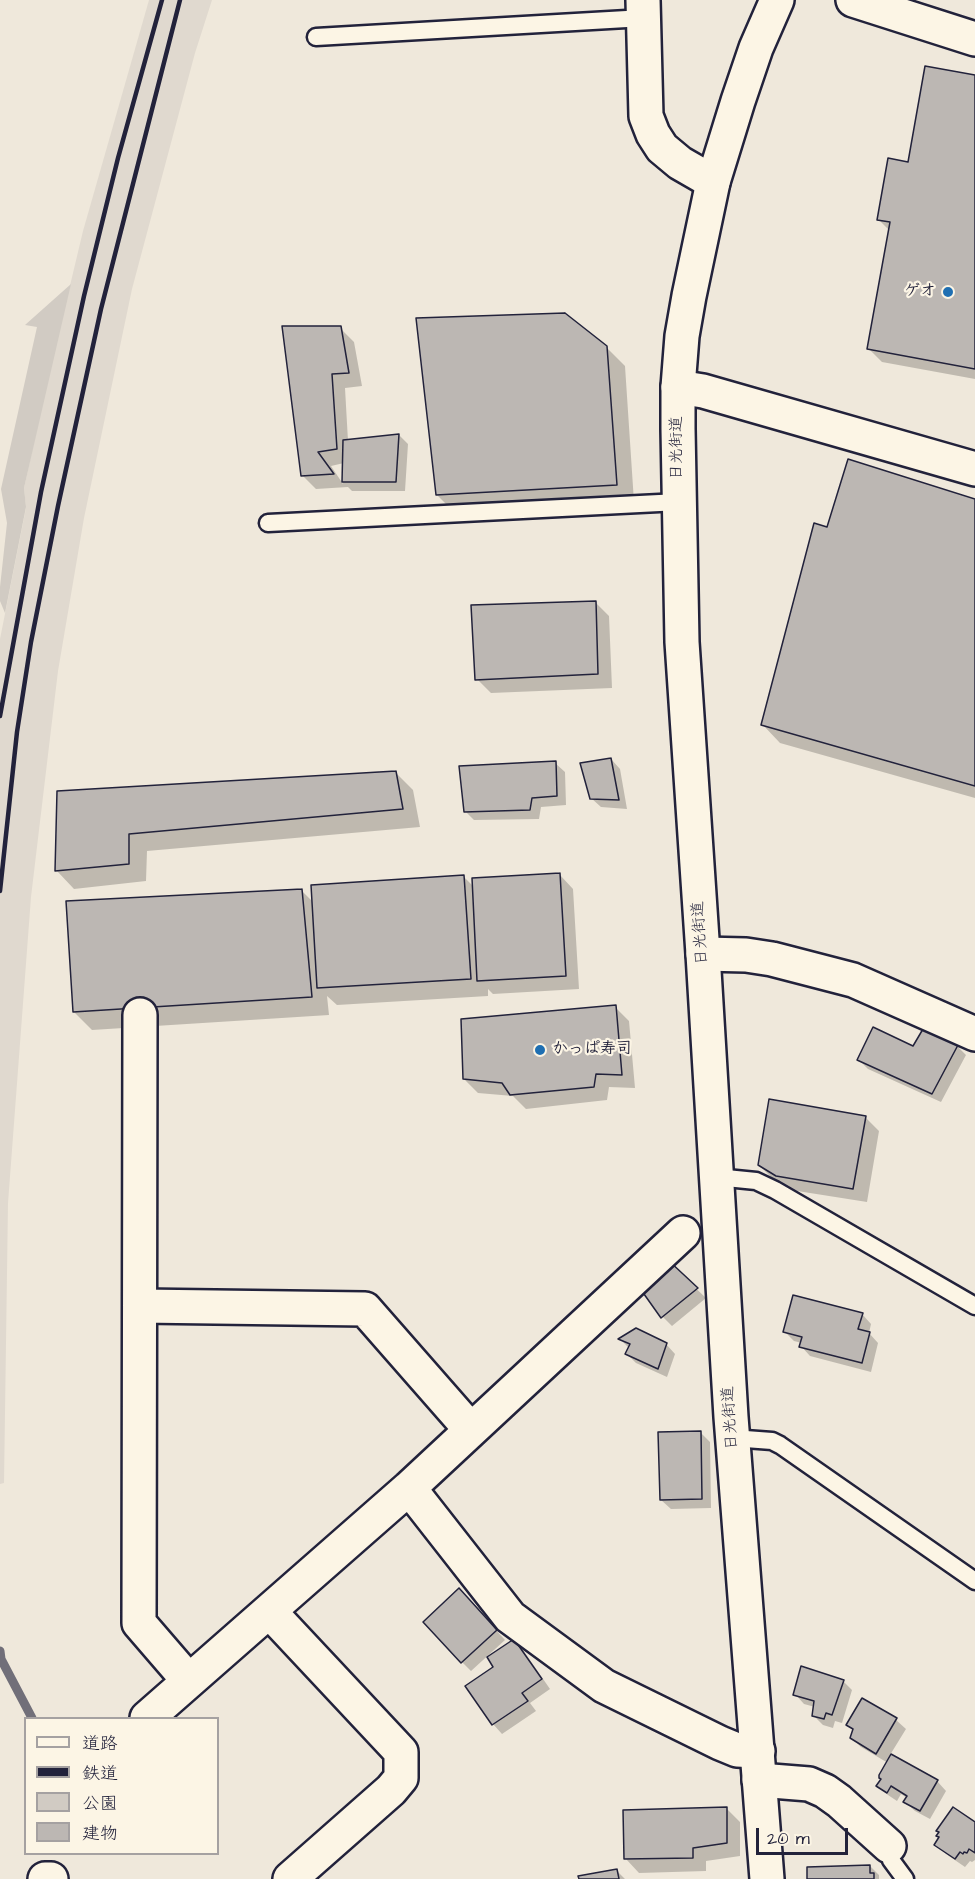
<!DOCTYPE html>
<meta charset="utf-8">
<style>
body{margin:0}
#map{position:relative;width:975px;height:1879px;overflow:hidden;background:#efe8db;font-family:"Architects Daughter","Klee One",sans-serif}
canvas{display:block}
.legend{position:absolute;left:24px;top:1717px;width:195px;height:138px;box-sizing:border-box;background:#fcf5e5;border:2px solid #a5a1a1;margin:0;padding:8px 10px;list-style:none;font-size:18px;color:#22223b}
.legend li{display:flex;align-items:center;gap:12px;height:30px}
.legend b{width:30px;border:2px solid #a5a1a1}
.scale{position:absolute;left:756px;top:1828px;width:92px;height:27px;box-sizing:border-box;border:3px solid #22223b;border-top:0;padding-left:8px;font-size:18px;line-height:21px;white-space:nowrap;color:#22223b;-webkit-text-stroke:4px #fcf5e5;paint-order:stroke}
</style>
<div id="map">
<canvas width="975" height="1879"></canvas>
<ul class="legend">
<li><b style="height:8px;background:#fcf5e5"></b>道路</li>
<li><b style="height:8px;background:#22223b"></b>鉄道</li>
<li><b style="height:16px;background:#d1cbc3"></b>公園</li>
<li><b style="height:16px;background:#bcb7b3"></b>建物</li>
</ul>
<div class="scale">20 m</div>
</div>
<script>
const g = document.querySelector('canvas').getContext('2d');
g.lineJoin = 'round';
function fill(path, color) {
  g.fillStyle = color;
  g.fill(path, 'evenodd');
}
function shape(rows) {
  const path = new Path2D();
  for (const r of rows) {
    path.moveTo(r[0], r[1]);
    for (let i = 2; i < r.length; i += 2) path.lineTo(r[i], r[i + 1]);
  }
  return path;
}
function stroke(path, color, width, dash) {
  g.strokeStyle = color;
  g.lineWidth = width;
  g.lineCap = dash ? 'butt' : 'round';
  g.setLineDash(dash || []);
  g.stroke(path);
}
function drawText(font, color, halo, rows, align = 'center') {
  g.font = font + ' "Architects Daughter","Klee One",sans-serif';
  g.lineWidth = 4.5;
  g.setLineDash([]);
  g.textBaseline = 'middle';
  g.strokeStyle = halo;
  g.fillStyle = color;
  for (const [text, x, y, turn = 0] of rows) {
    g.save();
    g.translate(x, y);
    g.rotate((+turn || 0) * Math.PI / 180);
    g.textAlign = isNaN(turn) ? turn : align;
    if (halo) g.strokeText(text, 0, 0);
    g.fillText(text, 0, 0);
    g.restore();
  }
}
fill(shape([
 [149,0,212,0,195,53,132,289,84,518,58,671,31,897,8,1203,4,1483,0,1484,0,639,26,508,24,488,48,378,83,231]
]), '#e0d9cf');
fill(shape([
 [71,284,24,488,26,507,5,613,0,601,0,587,7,523,1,489,37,327,25,325]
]), '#d1cbc3');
fill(shape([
 [975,77,975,379,882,362,869,349,890,231,879,220,909,164],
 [340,328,354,342,362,386,345,388,348,441,399,435,408,444,405,491,352,491,348,487,316,489,302,475],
 [344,463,343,484,331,466],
 [606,347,625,366,634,502,455,513,437,495],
 [975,501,975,798,780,743,763,725,828,529],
 [595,602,609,616,612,688,491,693,477,679],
 [611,759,620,769,627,809,601,807,591,798],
 [555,763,565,772,566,805,541,807,539,819,474,820,465,811],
 [395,772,413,790,420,827,147,851,146,881,74,889,57,871,58,793],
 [560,875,573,889,579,989,493,994,488,989,488,996,337,1005,327,996,329,1015,92,1030,74,1012,302,891,313,902,464,877,474,887],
 [615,1007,629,1021,635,1088,609,1087,607,1100,526,1109,513,1096,478,1093,464,1079],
 [957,1046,966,1055,941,1102,868,1069,859,1060,914,1048],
 [865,1117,879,1131,867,1202,791,1190,773,1179,759,1165],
 [668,1262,706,1298,672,1326,663,1317],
 [862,1314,871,1324,869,1333,878,1343,871,1372,810,1356,801,1346,802,1343,794,1341,784,1331],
 [620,1339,666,1344,675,1354,667,1377,636,1363,627,1354,629,1348],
 [700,1432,710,1442,711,1508,671,1509,661,1500],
 [468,1600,505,1640,471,1671,462,1662],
 [514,1641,523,1650,550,1689,530,1703,536,1711,502,1734,493,1724,467,1686,495,1667],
 [843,1681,852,1690,842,1723,835,1721,833,1728,823,1725,814,1716,815,1707,804,1704,795,1694],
 [863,1700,896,1720,906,1729,890,1755,937,1781,946,1791,930,1819,915,1811,905,1802,907,1798,901,1794,897,1801,888,1795,878,1786,888,1763,861,1747,851,1738,854,1730,848,1724],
 [726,1808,740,1822,740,1856,706,1861,706,1871,639,1873,626,1859],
 [975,1824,975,1860,972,1862,970,1861,965,1867,946,1854,936,1844],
 [870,1866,879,1875,879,1879,809,1879],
 [616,1870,625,1879,580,1879]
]), '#0003');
stroke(shape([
 [0,1651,1,1659,32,1718]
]), '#716f79', 9);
const building = shape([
 [925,66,975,75,975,369,867,349,890,222,877,220,888,158,908,162,925,66],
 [565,313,607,346,617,485,436,495,416,318,565,313],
 [282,326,341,326,349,373,332,374,337,449,318,452,334,474,301,476,282,326],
 [399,434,396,482,342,482,343,440,399,434],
 [848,459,975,499,975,786,761,725,814,523,827,527,848,459],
 [596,601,598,674,475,680,471,605,596,601],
 [611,758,619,800,590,799,580,763,611,758],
 [556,761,557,796,532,798,530,810,464,812,459,766,556,761],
 [396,771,403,809,129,834,129,864,55,871,57,791,396,771],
 [560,873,566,976,477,981,472,878,560,873],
 [464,875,471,979,317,988,311,885,464,875],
 [302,889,312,997,73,1012,66,901,302,889],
 [616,1005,622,1075,596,1074,594,1087,510,1095,502,1083,463,1079,461,1019,616,1005],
 [873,1027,913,1046,923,1029,958,1045,932,1094,857,1060,873,1027],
 [769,1099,866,1116,853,1189,776,1176,758,1165,769,1099],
 [668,1260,698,1288,661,1318,639,1287,668,1260],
 [793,1295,863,1313,858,1329,870,1332,862,1363,799,1347,802,1337,783,1332,793,1295],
 [636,1328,667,1343,658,1369,625,1354,630,1344,618,1339,636,1328],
 [701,1431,702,1499,660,1500,658,1432,701,1431],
 [459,1588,497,1630,461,1663,423,1622,459,1588],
 [514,1639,542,1679,522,1693,528,1701,492,1725,465,1686,493,1667,487,1657,514,1639],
 [801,1666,844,1680,832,1715,826,1713,824,1719,812,1716,814,1701,793,1695,801,1666],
 [862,1698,897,1718,876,1754,850,1738,853,1729,846,1725,862,1698],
 [891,1754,938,1780,920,1811,903,1802,907,1796,891,1786,887,1793,876,1786,881,1779,879,1778,879,1775,891,1754],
 [727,1807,727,1843,693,1848,693,1858,624,1859,623,1810,727,1807],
 [953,1807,975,1822,975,1853,969,1849,967,1853,964,1852,963,1854,960,1852,955,1859,934,1845,939,1837,936,1836,939,1832,936,1831,953,1807],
 [870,1865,870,1873,874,1873,874,1879,807,1879,807,1867,870,1865],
 [617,1869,619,1879,579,1879,578,1876,617,1869]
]);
fill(building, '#bcb7b3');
stroke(building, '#22223b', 1.5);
const service = shape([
 [316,37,644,18],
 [268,523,679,502],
 [716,1177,756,1181,775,1190,975,1306],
 [732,1438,772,1441,780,1445,975,1581],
 [889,1846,891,1860,905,1879]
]);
const minor = shape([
 [853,0,975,39],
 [678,387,703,391,975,469],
 [703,954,746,955,772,959,853,980,975,1034],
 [140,1015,139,1623,189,1681],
 [140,1306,365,1309,471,1430],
 [409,1488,510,1617,604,1686,720,1743,737,1750,758,1751],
 [269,1611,401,1752,401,1778,391,1790,290,1879],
 [147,1718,409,1488,683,1233],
 [759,1780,809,1784,825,1791,839,1801,889,1846],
 [45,1879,51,1879]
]);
const tertiary = shape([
 [643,0,646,116,653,134,662,148,680,163,713,182]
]);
const trunk = shape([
 [767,1879,731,1417,703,954,682,642,678,429,678,387,682,336,689,296,713,182,738,101,756,48,777,0]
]);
stroke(service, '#22223b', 21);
stroke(minor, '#22223b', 38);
stroke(tertiary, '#22223b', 38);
stroke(trunk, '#22223b', 38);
stroke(service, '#fcf5e5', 16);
stroke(minor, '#fcf5e5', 33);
stroke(tertiary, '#fcf5e5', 33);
stroke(trunk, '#fcf5e5', 33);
stroke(shape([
 [0,716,41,492,84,296,118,158,162,0],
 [0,891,17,732,31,642,58,506,101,309,180,0]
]), '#22223b', 4.5);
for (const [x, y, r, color] of [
 [948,292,6,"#1f6fb2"],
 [540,1050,6,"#1f6fb2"]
]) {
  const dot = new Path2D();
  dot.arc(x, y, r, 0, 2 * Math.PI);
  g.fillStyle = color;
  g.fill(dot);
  stroke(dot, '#fcf5e5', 2);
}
drawText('bold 16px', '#22223b', '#fcf5e5', [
 ["ゲオ",936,292],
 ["かっぱ寿司",552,1050,"left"]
], 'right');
drawText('16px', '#22223b', '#fcf5e5', [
 ["日光街道",678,448,-90],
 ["日光街道",701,933,-94],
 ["日光街道",731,1418,-94]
]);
</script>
